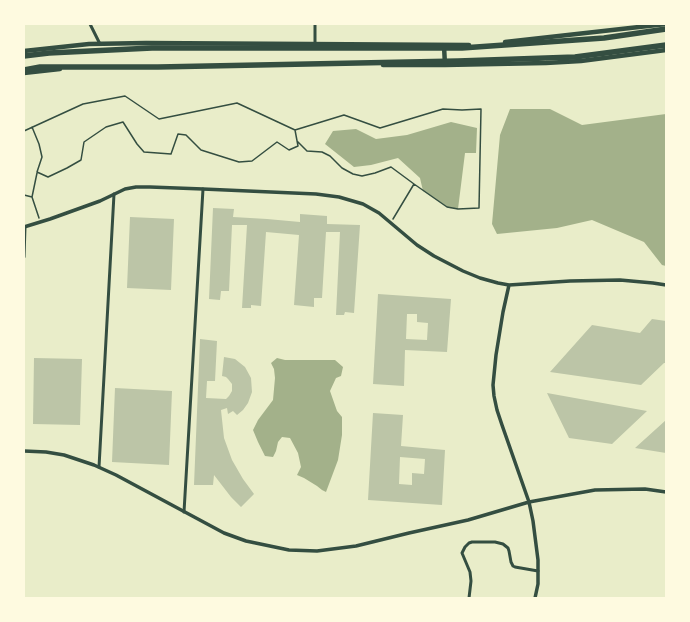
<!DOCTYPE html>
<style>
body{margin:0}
#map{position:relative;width:690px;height:622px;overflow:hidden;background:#e9edc9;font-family:"Public Sans",sans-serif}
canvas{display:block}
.frame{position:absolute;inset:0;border:25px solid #fefae0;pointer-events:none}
</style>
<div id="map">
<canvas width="690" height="622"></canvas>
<div class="frame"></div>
</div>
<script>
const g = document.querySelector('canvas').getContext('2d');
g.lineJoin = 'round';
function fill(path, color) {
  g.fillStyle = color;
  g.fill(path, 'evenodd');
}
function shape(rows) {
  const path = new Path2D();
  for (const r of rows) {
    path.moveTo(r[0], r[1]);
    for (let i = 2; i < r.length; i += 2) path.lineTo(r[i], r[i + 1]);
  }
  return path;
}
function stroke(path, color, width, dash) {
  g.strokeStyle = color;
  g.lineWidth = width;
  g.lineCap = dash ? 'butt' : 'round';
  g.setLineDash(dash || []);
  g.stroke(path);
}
fill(shape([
 [510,109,550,109,582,125,666,114,666,266,662,265,644,242,592,220,557,228,497,234,492,224,500,135],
 [451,122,477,128,476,153,465,153,458,209,447,207,423,191,420,178,398,158,371,165,354,167,325,144,333,131,356,129,376,139,407,135],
 [277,358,285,360,335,360,343,367,341,376,336,378,330,391,337,411,342,417,342,435,338,460,326,492,322,490,317,486,304,478,297,475,301,467,298,453,290,438,282,437,278,442,276,451,273,457,265,456,258,442,253,430,258,420,273,400,275,378,274,369,271,363]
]), '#a3b18a');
fill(shape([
 [213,208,234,209,233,217,267,219,300,222,300,214,327,216,327,224,360,225,354,313,345,312,344,315,336,315,340,232,326,232,322,298,314,298,314,307,294,305,299,235,266,232,261,306,251,305,251,308,242,308,247,225,232,225,229,291,221,291,220,300,209,299],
 [130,217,174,219,171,290,127,288],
 [378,294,451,299,447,352,405,350,404,386,373,384],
 [407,314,417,314,417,322,428,323,427,340,406,339],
 [652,319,666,321,666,363,664,363,641,385,550,372,592,325,640,333],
 [200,339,217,341,215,381,207,381,206,398,226,399,229,396,232,391,232,384,228,379,226,377,222,376,224,357,235,359,245,367,251,378,252,392,248,403,243,410,237,415,233,411,228,414,227,408,221,410,224,438,232,460,243,479,254,494,241,507,231,497,214,475,213,485,194,485],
 [34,358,82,359,80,425,33,424],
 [115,388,172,391,169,465,112,462],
 [547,393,647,411,612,444,569,438],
 [373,413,403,415,401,446,445,450,442,505,368,500],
 [400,457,425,459,424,474,412,473,412,485,399,484],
 [666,420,666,453,635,448]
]), '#bcc5a7');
stroke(shape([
 [32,127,39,144,42,157,37,172,48,177,67,168,81,160,84,142,106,127,123,122,137,144,144,152,171,154,178,134,186,135,201,150,239,162,252,161,277,142,289,150,298,146,295,130],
 [24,131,83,104,125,96,159,119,237,103,295,130,344,115,380,128,443,109,462,110,481,109,479,208,458,209,447,207,414,184,393,219],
 [297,141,307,151,322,152,330,156,342,168,353,174,362,176,375,173,391,167,414,184],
 [24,195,32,197,39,218],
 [32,197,37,173]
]), '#344e41', 1.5);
stroke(shape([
 [90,24,100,44],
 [315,43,315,24],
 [24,257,25,227],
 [99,467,114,194],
 [184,512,203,189],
 [469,598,471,581,470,572,462,553,465,547,469,543,472,542,495,542,503,544,508,548,509,551,511,562,513,566,515,567,538,571]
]), '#344e41', 3);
stroke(shape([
 [24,227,50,219,100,201,125,189,136,187,150,187,203,189,316,194,339,197,363,204,379,213,417,245,434,256,463,271,480,278,498,283,509,285,570,281,620,280,653,283,666,285],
 [509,285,503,312,496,355,493,385,494,396,497,410,502,425,529,502,533,521,538,560,538,584,535,598],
 [24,451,46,452,64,455,94,465,116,475,224,533,246,541,289,550,317,551,356,546,409,533,468,520,529,502,595,490,645,489,666,492]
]), '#344e41', 3.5);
stroke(shape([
 [505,42,666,24],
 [444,46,445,65],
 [24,51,89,44,146,43,469,45],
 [383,65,445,65,546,63,581,61,666,50],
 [24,73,60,69]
]), '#344e41', 4.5);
stroke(shape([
 [24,56,49,53,152,48,462,48,604,38,666,29],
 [24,70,40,67,158,67,458,61,575,57,666,45]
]), '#344e41', 5.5);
</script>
